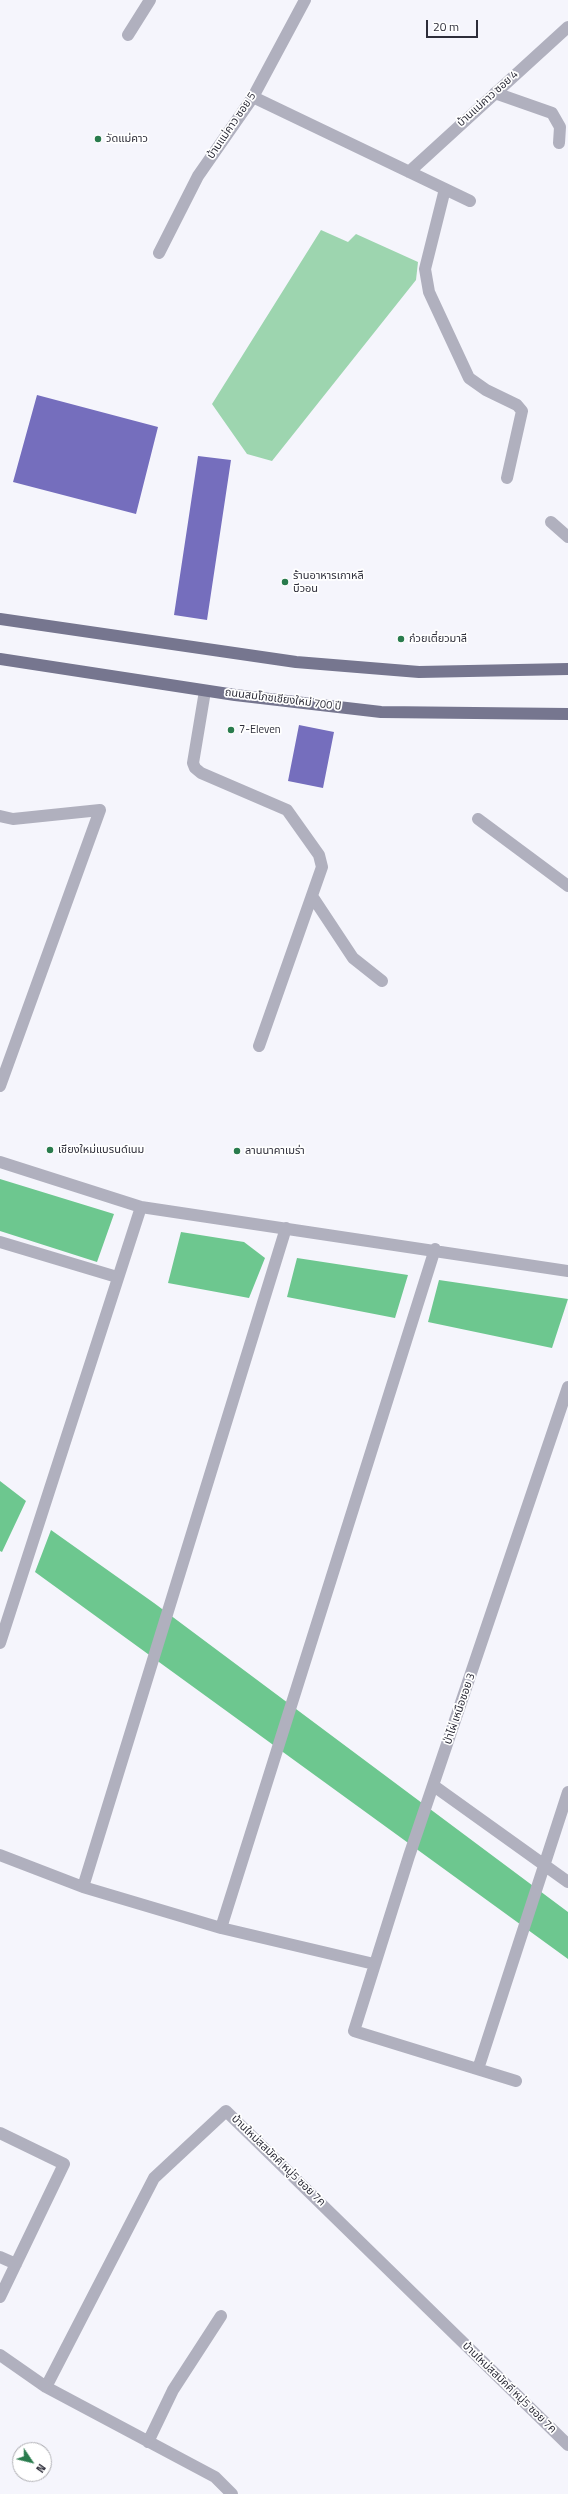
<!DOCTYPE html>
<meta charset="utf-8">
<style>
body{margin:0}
#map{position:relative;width:568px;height:2494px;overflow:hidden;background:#f5f5fc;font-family:"Titillium Web",sans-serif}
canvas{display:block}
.north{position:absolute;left:12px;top:2442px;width:40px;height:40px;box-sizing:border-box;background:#fff;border:1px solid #ababb0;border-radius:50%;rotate:125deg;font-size:11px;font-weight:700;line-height:16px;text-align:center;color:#2d2d39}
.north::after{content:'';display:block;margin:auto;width:14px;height:18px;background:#297b4d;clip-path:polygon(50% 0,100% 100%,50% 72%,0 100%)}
.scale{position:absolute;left:426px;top:20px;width:52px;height:18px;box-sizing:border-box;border:2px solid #2d2d39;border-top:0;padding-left:5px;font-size:12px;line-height:14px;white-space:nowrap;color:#2d2d39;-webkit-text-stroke:3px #fff;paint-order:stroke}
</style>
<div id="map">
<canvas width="568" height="2494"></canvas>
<div class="north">N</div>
<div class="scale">20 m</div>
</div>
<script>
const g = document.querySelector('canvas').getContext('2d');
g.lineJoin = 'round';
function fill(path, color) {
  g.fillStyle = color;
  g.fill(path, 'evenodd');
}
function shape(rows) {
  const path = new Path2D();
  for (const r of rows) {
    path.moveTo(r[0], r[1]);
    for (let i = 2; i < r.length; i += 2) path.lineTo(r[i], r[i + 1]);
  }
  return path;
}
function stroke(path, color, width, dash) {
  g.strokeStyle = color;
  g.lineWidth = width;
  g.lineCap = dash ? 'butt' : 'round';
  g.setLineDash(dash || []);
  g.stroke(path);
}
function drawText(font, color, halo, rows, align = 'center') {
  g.font = font + ' "Titillium Web","Noto Sans Thai",sans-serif';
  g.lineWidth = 3.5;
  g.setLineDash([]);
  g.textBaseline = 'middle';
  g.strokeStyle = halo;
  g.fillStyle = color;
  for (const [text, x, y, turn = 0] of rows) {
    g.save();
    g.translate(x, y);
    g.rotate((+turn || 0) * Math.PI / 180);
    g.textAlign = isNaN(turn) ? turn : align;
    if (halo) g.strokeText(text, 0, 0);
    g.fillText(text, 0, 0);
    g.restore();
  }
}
fill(shape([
 [321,230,348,242,356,234,418,262,416,280,272,461,247,454,212,404]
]), '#9dd5af');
fill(shape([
 [0,1179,114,1214,97,1262,0,1231],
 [181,1232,244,1242,265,1258,249,1298,168,1283],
 [297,1258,408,1275,395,1318,287,1297],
 [439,1280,568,1299,552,1348,428,1322],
 [0,1481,26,1501,2,1552,0,1551],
 [51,1530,154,1603,568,1912,568,1959,35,1572]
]), '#6dc78f');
fill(shape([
 [37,395,158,427,136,514,13,482],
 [198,456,231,460,207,620,174,615],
 [299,725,334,732,323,788,288,781]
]), '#756ebd');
stroke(shape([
 [128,35,150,0],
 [495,93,552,113,560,127,559,143],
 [253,97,470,201],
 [409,172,568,27],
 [445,189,425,269,429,292,469,378,486,390,517,405,522,411,507,478],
 [159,253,198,176,253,97,305,0],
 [551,522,568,537],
 [205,691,193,763,195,768,201,773,287,810,319,855,322,867,259,1046],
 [0,816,13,819,100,810,0,1086],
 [478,819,568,886],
 [312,896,353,958,382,981],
 [0,1162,141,1207,568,1271],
 [0,1242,117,1277],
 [0,1643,141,1207],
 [434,1786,568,1882],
 [0,1855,83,1887,221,1928,374,1964],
 [83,1887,286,1228],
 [221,1928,435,1249],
 [478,2069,568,1792],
 [516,2081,354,2031,409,1856,568,1387],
 [0,2133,64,2164,0,2297],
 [0,2257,16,2264],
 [0,2355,46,2387,215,2477,232,2494],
 [46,2387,154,2178,226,2111,568,2445],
 [148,2442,173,2390,221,2316]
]), '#b0b0be', 12);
stroke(shape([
 [0,619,296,662,419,672,568,669],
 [0,659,235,695,381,712,568,714]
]), '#76768f', 12);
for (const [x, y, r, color] of [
 [98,139,4,"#297b4d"],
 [285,582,4,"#297b4d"],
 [401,639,4,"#297b4d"],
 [231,730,4,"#297b4d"],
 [50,1150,4,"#297b4d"],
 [237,1151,4,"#297b4d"]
]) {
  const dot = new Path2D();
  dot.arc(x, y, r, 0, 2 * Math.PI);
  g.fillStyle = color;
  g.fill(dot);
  stroke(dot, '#fff', 1.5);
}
drawText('11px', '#2d2d39', '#fff', [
 ["บ้านแม่คาว ซอย 4",488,99,-42],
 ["บ้านแม่คาว ซอย 5",232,126,-56],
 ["ถนนสมโภชเชียงใหม่ 700 ปี",283,700,7],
 ["ป่าไผ่ เหนือซอย 3",460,1709,-71],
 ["บ้านใหม่สสมัคคี หมู่5 ซอย 7ค",278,2161,44],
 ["บ้านใหม่สสมัคคี หมู่5 ซอย 7ค",509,2388,44]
]);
drawText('11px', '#2d2d39', '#fff', [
 ["วัดแม่คาว",106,139],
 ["ร้านอาหารเกาหลี",293,576],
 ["บีวอน",293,589],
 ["ก๋วยเตี๋ยวมาลี",409,639],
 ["7-Eleven",239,730],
 ["เชียงใหม่แบรนด์เนม",58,1150],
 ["ลานนาคาเมร่า",245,1151]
], 'left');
</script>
